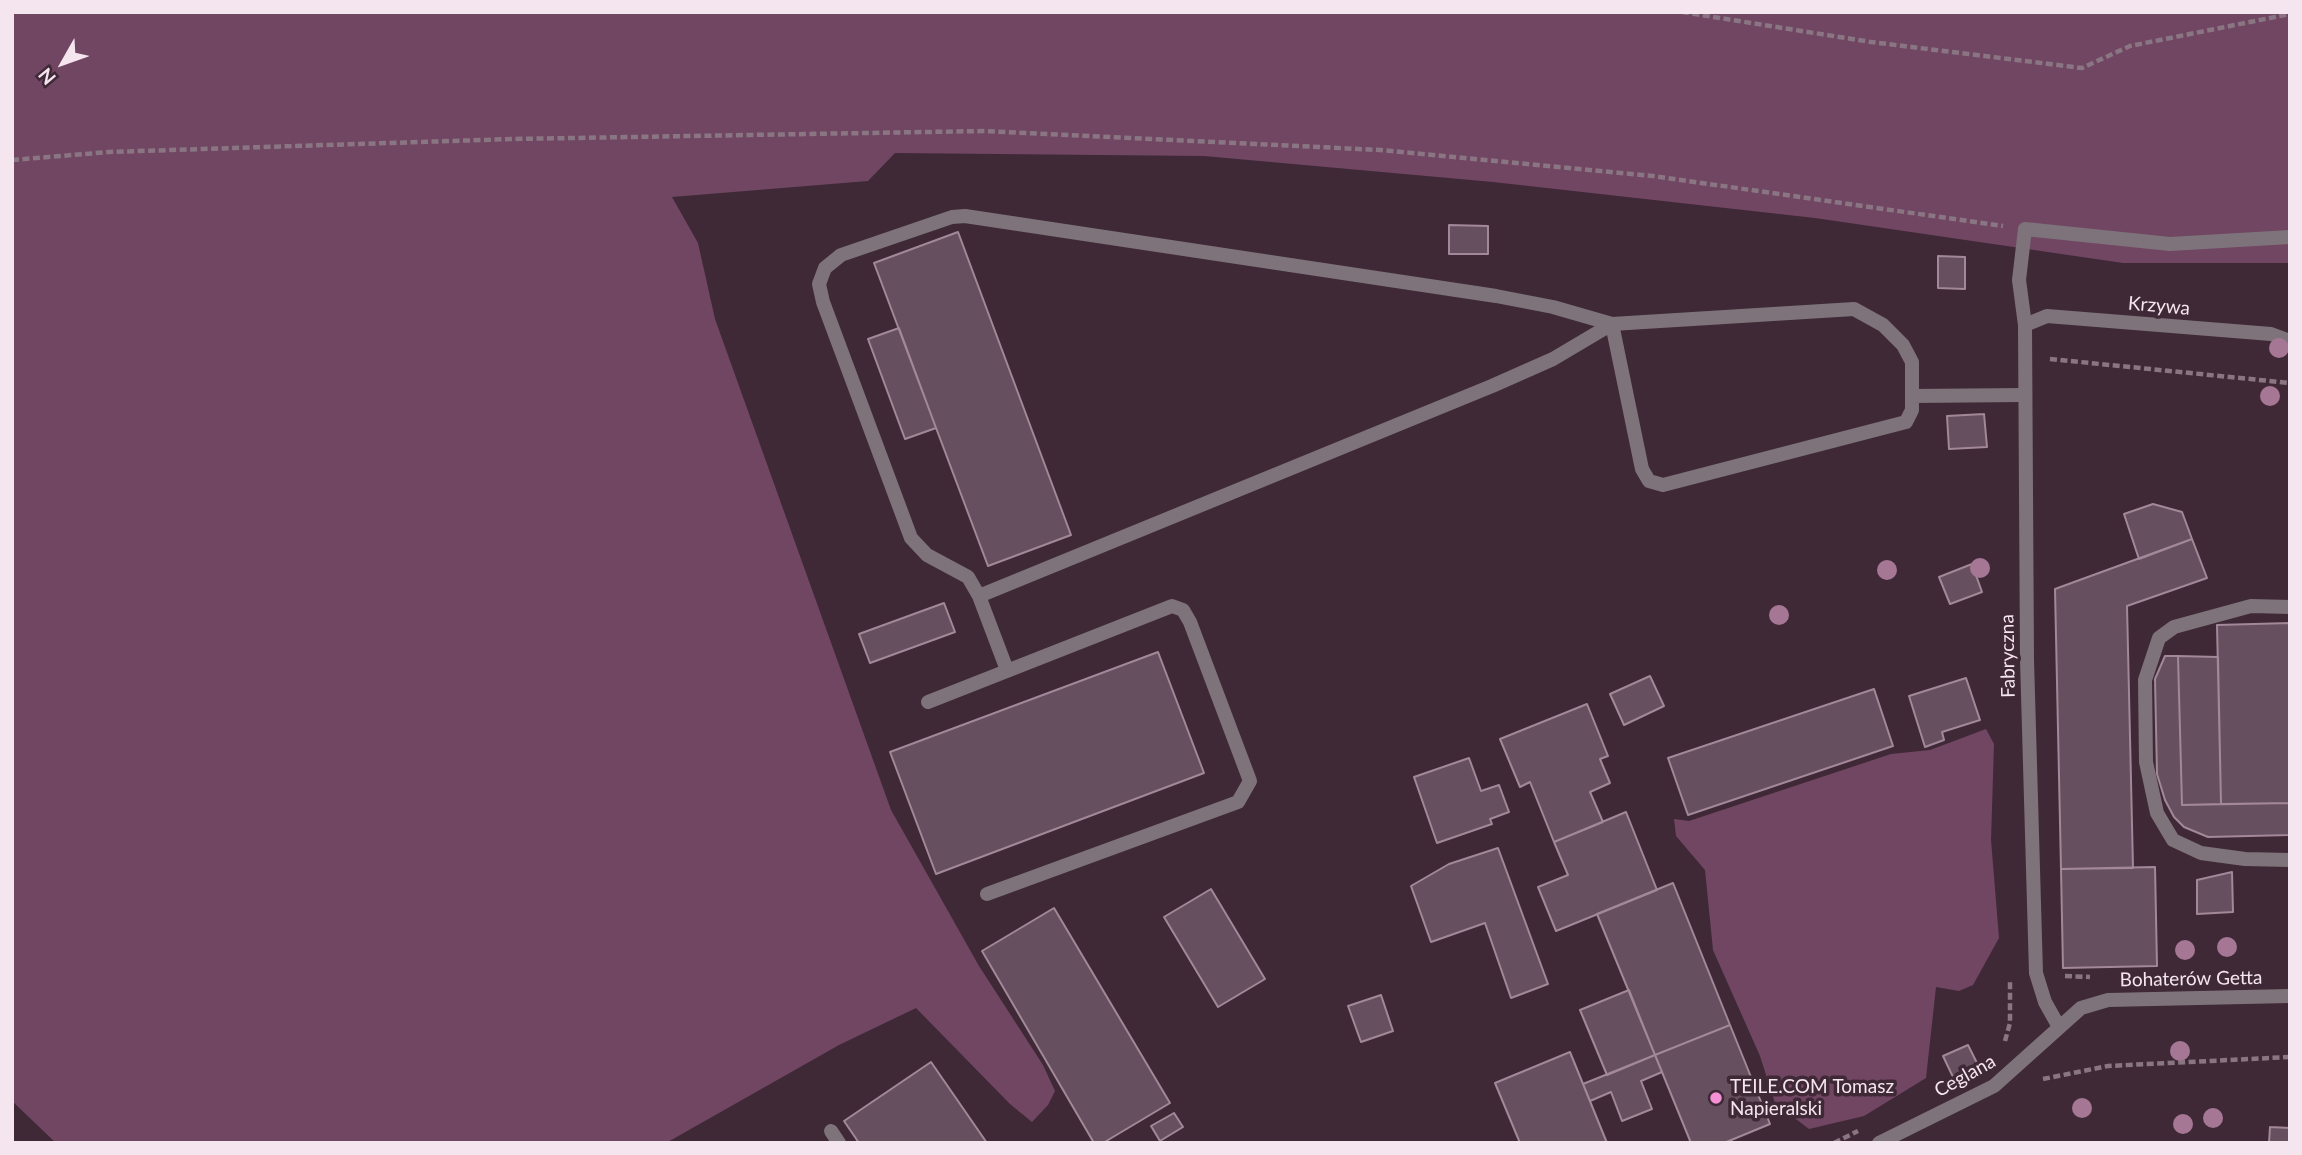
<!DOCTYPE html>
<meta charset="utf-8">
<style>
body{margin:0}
#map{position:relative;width:2302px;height:1155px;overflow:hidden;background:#3f2937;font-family:Lato,sans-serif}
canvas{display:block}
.frame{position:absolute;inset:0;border:14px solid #f4e5ee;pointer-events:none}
.north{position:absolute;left:28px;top:28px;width:70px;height:70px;-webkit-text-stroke:5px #3f2937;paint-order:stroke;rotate:230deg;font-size:19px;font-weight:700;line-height:28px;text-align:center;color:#f4e5ee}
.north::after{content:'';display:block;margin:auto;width:24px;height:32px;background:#f4e5ee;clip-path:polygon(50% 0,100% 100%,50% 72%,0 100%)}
</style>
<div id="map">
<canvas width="2302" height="1155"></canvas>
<div class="frame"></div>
<div class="north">N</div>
</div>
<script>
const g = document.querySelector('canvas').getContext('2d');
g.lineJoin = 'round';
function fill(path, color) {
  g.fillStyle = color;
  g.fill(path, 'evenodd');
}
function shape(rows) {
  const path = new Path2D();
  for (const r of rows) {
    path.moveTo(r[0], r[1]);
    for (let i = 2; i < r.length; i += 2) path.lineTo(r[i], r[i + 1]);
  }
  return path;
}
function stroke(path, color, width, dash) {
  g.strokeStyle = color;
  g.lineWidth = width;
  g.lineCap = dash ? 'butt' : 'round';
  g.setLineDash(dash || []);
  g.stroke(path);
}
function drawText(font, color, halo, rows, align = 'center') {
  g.font = font + ' Lato,sans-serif';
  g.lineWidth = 7;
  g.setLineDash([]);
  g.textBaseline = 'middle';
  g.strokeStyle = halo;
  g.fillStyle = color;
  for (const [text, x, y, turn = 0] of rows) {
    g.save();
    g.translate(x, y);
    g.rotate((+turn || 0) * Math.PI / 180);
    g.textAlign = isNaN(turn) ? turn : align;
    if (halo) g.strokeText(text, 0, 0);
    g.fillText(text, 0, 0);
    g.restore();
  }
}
fill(shape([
 [12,12,2290,12,2290,263,2123,263,1815,218,1493,182,1204,156,895,153,868,181,672,197,698,243,715,319,891,810,979,966,1043,1065,1055,1091,1048,1105,1032,1122,1010,1104,916,1008,839,1045,666,1143,56,1143,12,1101],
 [1986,729,1994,744,1991,840,1999,938,1973,985,1959,991,1936,987,1926,1078,1864,1116,1809,1129,1775,1103,1760,1056,1713,950,1705,870,1676,836,1674,819,1689,821,1891,754,1930,750]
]), '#714663');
const building = shape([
 [1449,225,1488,226,1488,254,1449,254,1449,225],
 [958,232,1071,535,988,566,874,263,958,232],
 [1938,256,1965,257,1965,289,1938,288,1938,256],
 [899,328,936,428,905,439,868,339,899,328],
 [1984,414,1987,447,1949,449,1947,416,1984,414],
 [2153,504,2182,512,2192,539,2139,559,2124,514,2153,504],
 [2192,539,2207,578,2127,606,2133,868,2061,869,2055,589,2192,539],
 [1972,564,1982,592,1950,604,1939,577,1972,564],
 [944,603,955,632,870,663,859,634,944,603],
 [2290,623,2290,803,2221,804,2217,625,2290,623],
 [1158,652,1204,773,936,874,890,752,1158,652],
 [2165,656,2178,656,2182,805,2290,803,2290,835,2208,837,2184,827,2174,817,2165,800,2157,774,2155,679,2165,656],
 [2178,656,2218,657,2221,804,2182,805,2178,656],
 [1650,676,1664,706,1624,725,1610,694,1650,676],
 [1966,678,1980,720,1942,732,1944,740,1925,747,1909,696,1966,678],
 [1874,689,1893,746,1688,815,1668,758,1874,689],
 [1587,704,1608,756,1600,759,1610,783,1590,792,1603,822,1554,842,1530,782,1520,787,1500,739,1587,704],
 [1469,758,1481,791,1499,785,1509,812,1490,819,1492,824,1437,843,1414,777,1469,758],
 [1626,812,1657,890,1556,931,1538,887,1568,875,1554,842,1626,812],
 [1498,848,1548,984,1511,998,1485,923,1431,942,1411,886,1449,864,1498,848],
 [2155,867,2157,966,2063,968,2061,869,2155,867],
 [2232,872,2233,912,2197,914,2197,880,2232,872],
 [1673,883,1730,1025,1655,1055,1597,914,1673,883],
 [1211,889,1265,979,1218,1007,1164,917,1211,889],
 [1054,908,1170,1103,1103,1143,1094,1143,982,951,1054,908],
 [1629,990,1655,1055,1607,1075,1580,1010,1629,990],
 [1381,995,1393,1031,1361,1042,1348,1006,1381,995],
 [1730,1025,1770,1124,1724,1143,1691,1143,1655,1055,1730,1025],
 [1968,1045,1978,1065,1953,1077,1943,1056,1968,1045],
 [1570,1052,1607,1143,1520,1143,1495,1083,1570,1052],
 [1655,1055,1662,1072,1641,1081,1652,1109,1622,1121,1611,1092,1590,1101,1583,1084,1655,1055],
 [931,1062,987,1143,859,1143,844,1121,931,1062],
 [1174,1113,1183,1127,1160,1141,1151,1126,1174,1113],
 [2270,1127,2290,1128,2290,1143,2269,1143,2270,1127]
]);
fill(building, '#664f5e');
stroke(building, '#a28898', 2);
stroke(shape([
 [1682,12,1871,42,2082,68,2130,46,2290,14],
 [12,160,109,152,513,139,985,131,1380,150,1653,176,2003,226],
 [2050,359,2290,383],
 [2065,976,2090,977],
 [2005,1041,2010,1023,2010,980],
 [2043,1079,2108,1066,2290,1057],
 [1834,1143,1858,1131]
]), '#897682', 4.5, [7, 3.5]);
stroke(shape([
 [2025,325,2019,280,2025,229,2170,244,2290,237],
 [979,596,1492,386,1553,359,1612,324,1642,469,1649,481,1663,485,1906,422,1912,410,1912,396],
 [2290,607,2251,606,2174,627,2159,638,2145,680,2146,762,2157,813,2173,840,2201,853,2245,859,2290,860],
 [1007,670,979,596,968,577,927,555,911,538,823,302,819,284,825,268,841,255,952,217,965,216,1496,296,1553,307,1612,324,1854,309,1883,325,1903,345,1912,362,1912,396,2023,395],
 [928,702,1172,606,1183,610,1190,622,1250,781,1238,802,987,894],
 [831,1131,839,1143]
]), '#7e737a', 14);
stroke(shape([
 [2059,1027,2045,1002,2036,973,2027,660,2025,325,2047,316,2271,334,2290,341],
 [1879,1143,1994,1086,2081,1008,2108,1000,2290,996]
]), '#7e737a', 14);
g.fillStyle = '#a57795';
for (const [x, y] of [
 [2279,348],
 [2270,396],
 [1980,568],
 [1887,570],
 [1779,615],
 [2227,947],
 [2185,950],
 [2180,1051],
 [2082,1108],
 [2213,1118],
 [2183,1124]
]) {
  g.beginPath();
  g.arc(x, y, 10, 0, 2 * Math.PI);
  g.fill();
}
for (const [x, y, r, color] of [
 [1716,1098,7,"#f491d4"]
]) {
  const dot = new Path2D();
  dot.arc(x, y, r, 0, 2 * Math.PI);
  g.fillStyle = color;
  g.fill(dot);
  stroke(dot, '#3f2937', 2.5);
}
drawText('19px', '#f4e5ee', '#3f2937', [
 ["Krzywa",2159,306,5],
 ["Fabryczna",2008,656,-91],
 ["Bohaterów Getta",2191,979,-1],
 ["Ceglana",1965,1076,-29]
]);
drawText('19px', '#f4e5ee', '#3f2937', [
 ["TEILE.COM Tomasz",1730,1087],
 ["Napieralski",1730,1109]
], 'left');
</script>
